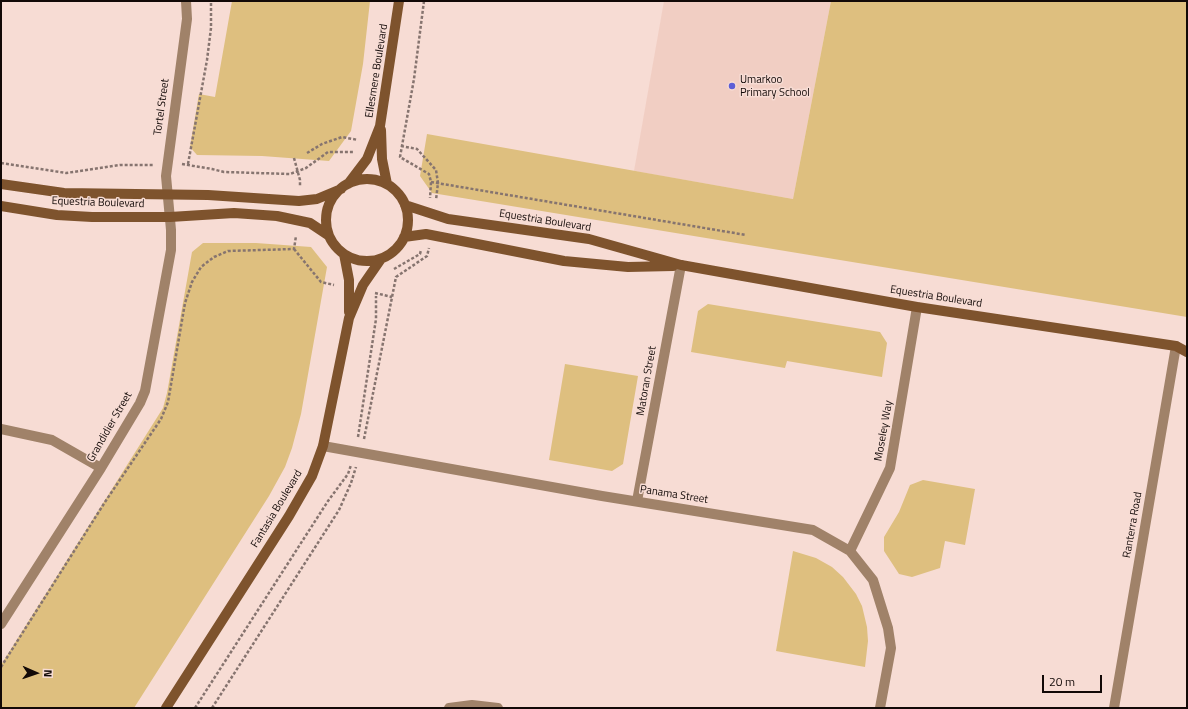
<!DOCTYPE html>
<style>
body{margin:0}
#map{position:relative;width:1188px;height:709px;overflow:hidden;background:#f7dcd4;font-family:"Titillium Web",sans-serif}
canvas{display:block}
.frame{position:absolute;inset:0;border:2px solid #120907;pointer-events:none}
.north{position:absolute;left:16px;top:653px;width:40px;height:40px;-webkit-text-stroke:3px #f7dcd4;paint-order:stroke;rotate:92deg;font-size:11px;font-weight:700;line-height:16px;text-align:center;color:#120907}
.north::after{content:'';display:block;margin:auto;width:14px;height:18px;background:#120907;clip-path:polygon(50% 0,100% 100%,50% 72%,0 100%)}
.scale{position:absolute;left:1042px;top:675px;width:60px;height:18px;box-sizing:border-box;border:2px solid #120907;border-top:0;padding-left:5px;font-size:12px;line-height:14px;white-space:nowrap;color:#120907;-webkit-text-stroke:3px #f7dcd4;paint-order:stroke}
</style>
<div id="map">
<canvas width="1188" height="709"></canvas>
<div class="frame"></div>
<div class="north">N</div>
<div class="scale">20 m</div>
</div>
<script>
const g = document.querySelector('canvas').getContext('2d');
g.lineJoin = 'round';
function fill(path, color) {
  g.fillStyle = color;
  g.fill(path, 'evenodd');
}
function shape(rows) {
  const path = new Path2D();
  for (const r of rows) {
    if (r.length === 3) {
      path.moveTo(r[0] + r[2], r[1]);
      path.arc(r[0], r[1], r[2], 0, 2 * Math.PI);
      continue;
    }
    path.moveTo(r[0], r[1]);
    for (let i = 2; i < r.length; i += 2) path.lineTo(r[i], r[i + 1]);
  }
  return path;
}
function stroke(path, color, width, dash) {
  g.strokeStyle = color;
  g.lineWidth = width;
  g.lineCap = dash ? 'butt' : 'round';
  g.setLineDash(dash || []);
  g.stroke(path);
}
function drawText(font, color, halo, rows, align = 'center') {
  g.font = font + ' "Titillium Web",sans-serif';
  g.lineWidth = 3;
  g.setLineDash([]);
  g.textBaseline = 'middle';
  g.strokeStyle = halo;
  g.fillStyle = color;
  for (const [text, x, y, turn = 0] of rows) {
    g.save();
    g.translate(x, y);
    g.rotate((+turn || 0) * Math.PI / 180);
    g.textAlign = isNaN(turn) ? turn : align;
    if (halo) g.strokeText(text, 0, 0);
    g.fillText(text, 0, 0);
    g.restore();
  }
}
fill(shape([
 [664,1,831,1,793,199,634,171]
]), '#f1cec3');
fill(shape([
 [232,1,370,1,363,64,351,131,329,161,262,156,197,155,190,147,199,94,215,97],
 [831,1,1187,1,1187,317,432,193,420,176,427,134,793,199],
 [203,243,256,243,311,247,327,267,301,414,292,448,285,467,269,496,134,708,1,708,1,665,163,408,167,393,192,252],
 [708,304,880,332,887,343,882,377,787,361,785,368,691,352,698,311],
 [565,364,638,376,623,464,612,471,549,460],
 [923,480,975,489,965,545,945,541,940,568,912,577,899,574,884,551,884,537,899,512,910,485],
 [793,551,816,558,832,567,843,577,856,594,862,606,867,627,868,641,865,667,776,651]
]), '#debf7f');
stroke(shape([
 [424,1,414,79,400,157,429,174,431,182,430,198],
 [401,146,417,149,436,170,438,183,436,200],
 [307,153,322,144,342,137,358,140],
 [294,158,300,180,300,187],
 [1,163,66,173,120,165,153,165],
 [182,164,212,169,224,172,290,174,306,168,328,152,354,152],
 [188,164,207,60,211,28,211,1],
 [431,182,746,235],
 [294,249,321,282,334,285],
 [394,269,420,254,421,250],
 [375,293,392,297],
 [358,437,376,319,376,296],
 [364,439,396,277,427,256,429,248],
 [1,667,105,502,161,419,168,402,185,303,192,282,201,267,214,257,228,251,294,249,296,236],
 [195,708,328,501,348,474,351,465],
 [212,708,339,510,351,483,356,467]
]), '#86746f', 2.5, [3, 2]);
stroke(shape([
 [1,429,52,440,101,468],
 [323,446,602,496,813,530,850,551,873,580,888,628,891,648,880,708],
 [637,501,681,265],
 [850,551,890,468,917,307],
 [1,624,101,468,140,403,145,391,171,250,171,230,166,176,187,19,186,1],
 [449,708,472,705,498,708],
 [1114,708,1176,346]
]), '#a08269', 10);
stroke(shape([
 [381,130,382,159,387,184],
 [367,220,41],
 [1,184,64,193,208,195,299,201,317,199,341,189],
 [348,184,367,159,380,126,399,1],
 [405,205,448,219,589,239,681,265,917,307,1176,346,1187,352],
 [1,206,57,215,92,217,170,217,234,213,277,216,310,223,328,235],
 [404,237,426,234,564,261,628,267,673,266],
 [344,254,349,280,349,312],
 [166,708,289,516,312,476,323,446,349,318,363,285,381,259]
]), '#7e532d', 10);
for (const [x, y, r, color] of [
 [732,86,4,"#5c5ed6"]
]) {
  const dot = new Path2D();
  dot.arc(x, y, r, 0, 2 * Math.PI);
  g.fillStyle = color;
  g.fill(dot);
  stroke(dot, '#f7dcd4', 1.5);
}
drawText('11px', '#120907', '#f7dcd4', [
 ["Ellesmere Boulevard",377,71,-81],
 ["Tortel Street",162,107,-82],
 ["Equestria Boulevard",98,203,2],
 ["Equestria Boulevard",545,221,9],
 ["Equestria Boulevard",936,297,9],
 ["Matoran Street",647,381,-80],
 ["Grandidier Street",110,427,-60],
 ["Moseley Way",884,431,-80],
 ["Panama Street",674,495,9],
 ["Fantasia Boulevard",277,509,-59],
 ["Ranterra Road",1133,525,-80]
]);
drawText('11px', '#120907', '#f7dcd4', [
 ["Umarkoo",740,80],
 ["Primary School",740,93]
], 'left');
</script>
